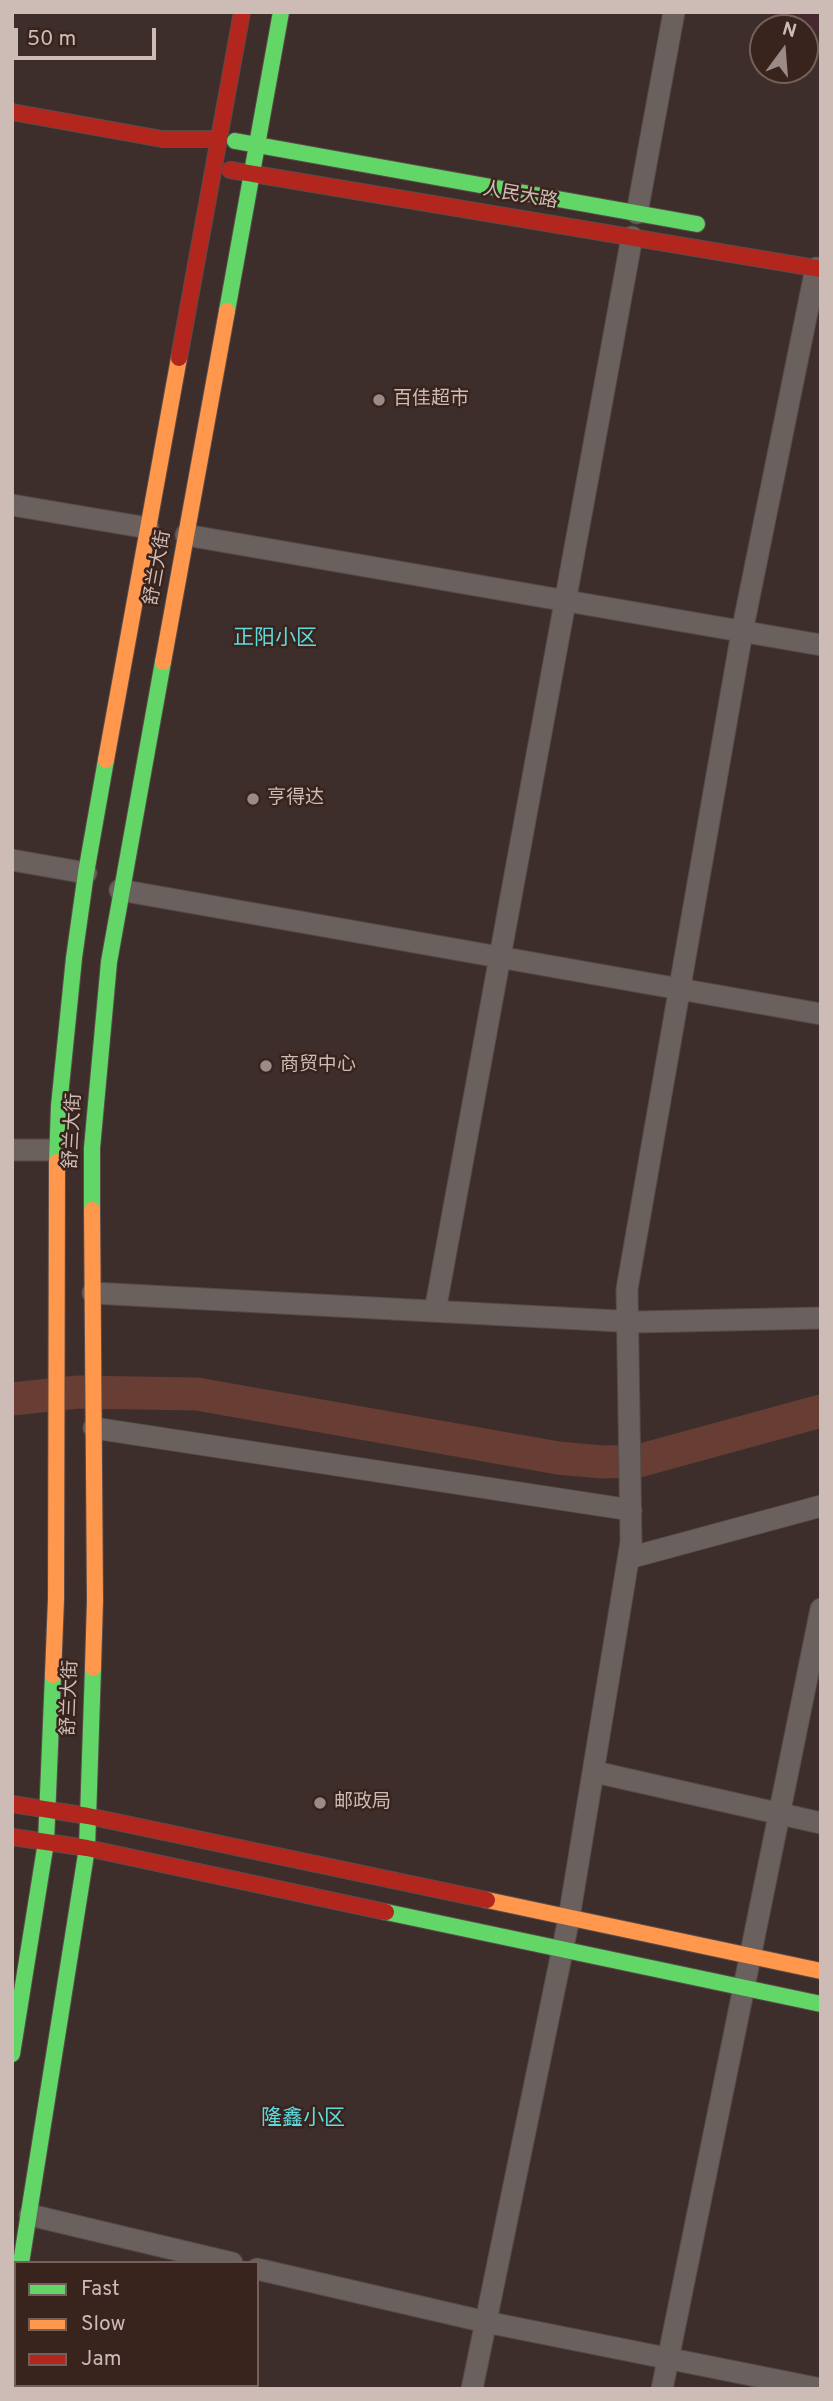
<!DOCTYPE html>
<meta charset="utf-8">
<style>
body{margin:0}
#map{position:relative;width:833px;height:2401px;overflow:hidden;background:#3d2e2b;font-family:Overpass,sans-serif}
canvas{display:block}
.frame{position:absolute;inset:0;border:14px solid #cdbbb6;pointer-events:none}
.legend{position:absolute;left:14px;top:2261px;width:245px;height:126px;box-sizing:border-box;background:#39231d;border:2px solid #74605a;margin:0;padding:9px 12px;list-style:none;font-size:21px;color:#cdbbb6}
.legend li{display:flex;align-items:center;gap:14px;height:35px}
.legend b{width:35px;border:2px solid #74605a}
.north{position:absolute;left:749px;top:14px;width:70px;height:70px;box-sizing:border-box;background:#39231d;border:2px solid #74605a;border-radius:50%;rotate:16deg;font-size:19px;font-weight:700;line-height:28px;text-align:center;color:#cdbbb6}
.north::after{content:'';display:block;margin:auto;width:24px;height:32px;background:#9b8a85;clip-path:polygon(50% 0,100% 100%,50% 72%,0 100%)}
.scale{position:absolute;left:14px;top:28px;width:142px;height:32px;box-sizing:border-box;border:4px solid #cdbbb6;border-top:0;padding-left:9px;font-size:21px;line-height:24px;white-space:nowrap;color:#cdbbb6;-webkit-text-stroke:5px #39231d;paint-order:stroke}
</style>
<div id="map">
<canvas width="833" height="2401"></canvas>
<div class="frame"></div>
<ul class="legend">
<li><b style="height:9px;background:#63d668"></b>Fast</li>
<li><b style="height:9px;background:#ff974d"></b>Slow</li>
<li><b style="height:9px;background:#b3261e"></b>Jam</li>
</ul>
<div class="north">N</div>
<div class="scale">50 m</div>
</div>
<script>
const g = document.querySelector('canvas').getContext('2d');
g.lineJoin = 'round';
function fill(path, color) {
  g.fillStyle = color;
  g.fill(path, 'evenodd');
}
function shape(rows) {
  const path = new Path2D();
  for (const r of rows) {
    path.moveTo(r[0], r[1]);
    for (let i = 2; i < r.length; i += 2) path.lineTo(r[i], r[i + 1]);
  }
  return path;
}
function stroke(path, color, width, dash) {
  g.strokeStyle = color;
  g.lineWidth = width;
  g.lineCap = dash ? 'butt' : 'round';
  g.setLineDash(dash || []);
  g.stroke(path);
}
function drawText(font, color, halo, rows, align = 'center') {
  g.font = font + ' Overpass,"Noto Sans SC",sans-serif';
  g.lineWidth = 5;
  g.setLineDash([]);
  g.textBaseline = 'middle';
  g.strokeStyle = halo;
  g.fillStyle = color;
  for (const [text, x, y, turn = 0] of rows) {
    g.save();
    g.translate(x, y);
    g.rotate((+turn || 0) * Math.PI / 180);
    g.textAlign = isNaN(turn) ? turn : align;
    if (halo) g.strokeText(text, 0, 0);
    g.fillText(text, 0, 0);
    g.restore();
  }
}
fill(shape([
 [766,12,821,12,821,35,805,33,805,28,764,26]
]), '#462830');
stroke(shape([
 [12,1399,78,1392,197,1394,558,1458,602,1462,638,1461,821,1411]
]), '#673d34', 33);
const street = shape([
 [637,213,674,12],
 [12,505,148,528],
 [186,535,821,645],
 [12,860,86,873],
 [120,890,821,1014],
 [12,1150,57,1150],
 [93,1293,637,1322,821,1318],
 [435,1311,632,237],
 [94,1428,631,1510],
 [629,1558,821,1506],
 [595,1772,821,1823],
 [30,2215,232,2263],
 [257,2269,486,2322,821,2389],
 [472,2389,569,1918,631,1542,627,1289,742,632,816,268],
 [662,2389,821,1609]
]);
const fast = shape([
 [235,141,697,224],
 [227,311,281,12],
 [57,1162,59,1106,74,958,86,873,106,760],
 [92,1210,92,1148,109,962,163,662],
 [386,1912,821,2004],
 [12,2054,46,1842,53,1675],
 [21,2263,87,1848,93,1668]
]);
const slow = shape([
 [163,662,227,311],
 [106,760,179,358],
 [92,1210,95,1600,93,1668],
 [53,1675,56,1599,57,1162],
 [487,1900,821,1971],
 [12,2311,16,2292]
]);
const jam = shape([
 [12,112,162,139,219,139],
 [230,170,821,269],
 [179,358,242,12],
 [12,1804,88,1816,487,1900],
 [12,1837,87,1848,386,1912]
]);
stroke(street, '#564a48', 23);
stroke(fast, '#594c4a', 18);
stroke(slow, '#594c4a', 18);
stroke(jam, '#594c4a', 18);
stroke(street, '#6a605d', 21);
stroke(fast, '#63d668', 16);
stroke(slow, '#ff974d', 16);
stroke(jam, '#b3261e', 16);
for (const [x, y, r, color] of [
 [379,400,7,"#9b8a85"],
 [253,799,7,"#9b8a85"],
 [266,1066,7,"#9b8a85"],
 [320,1803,7,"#9b8a85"]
]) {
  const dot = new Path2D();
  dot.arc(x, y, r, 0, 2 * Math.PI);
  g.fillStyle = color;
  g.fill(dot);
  stroke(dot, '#39231d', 2.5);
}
drawText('19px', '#cdbbb6', '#39231d', [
 ["人民大路",520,197,10],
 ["舒兰大街",159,568,-80],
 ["舒兰大街",74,1131,-87],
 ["舒兰大街",71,1698,-88]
]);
drawText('19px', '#cdbbb6', '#39231d', [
 ["百佳超市",393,400],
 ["亨得达",267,799],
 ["商贸中心",280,1066],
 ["邮政局",334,1803]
], 'left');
drawText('21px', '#5fdbdf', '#39231d', [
 ["正阳小区",275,640],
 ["隆鑫小区",303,2120]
]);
</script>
